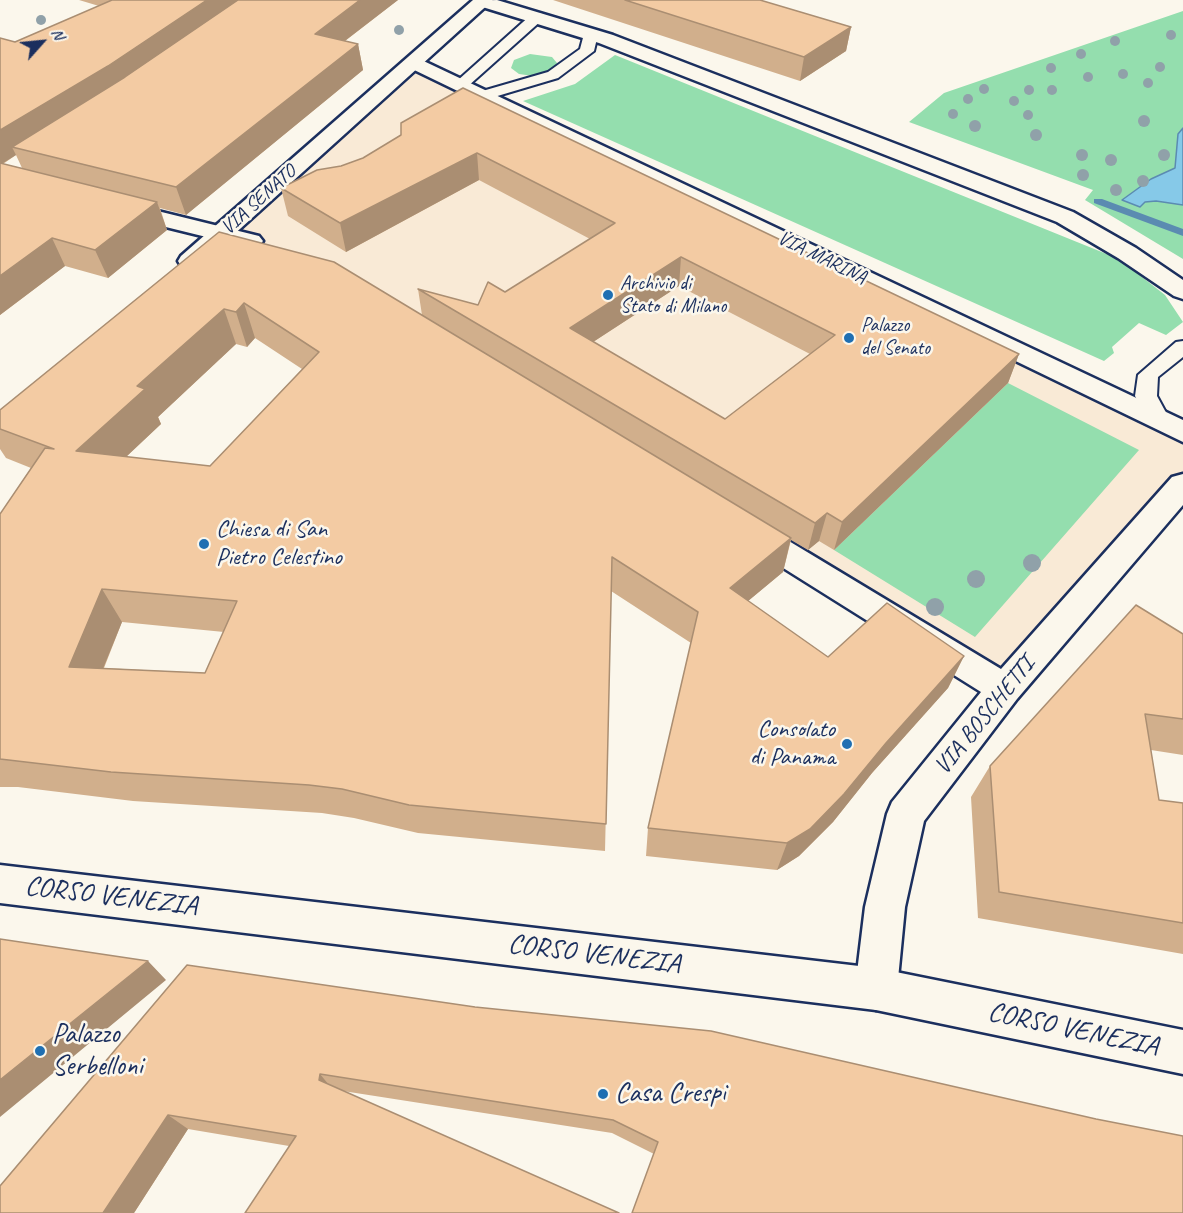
<!DOCTYPE html>
<style>
body{margin:0}
#map{position:relative;width:1183px;height:1213px;overflow:hidden;background:#fbf7ec;font-family:Caveat,sans-serif}
canvas{display:block}
.north{position:absolute;left:12px;top:12px;width:60px;height:60px;-webkit-text-stroke:4px #fbf7ec;paint-order:stroke;rotate:63deg;font-size:16px;font-weight:700;line-height:24px;text-align:center;color:#1b2f5e}
.north::after{content:'';display:block;margin:auto;width:21px;height:27px;background:#1b2f5e;clip-path:polygon(50% 0,100% 100%,50% 72%,0 100%)}
</style>
<div id="map">
<canvas width="1183" height="1213"></canvas>
<div class="north">N</div>
</div>
<script>
const g = document.querySelector('canvas').getContext('2d');
g.lineJoin = 'round';
function fill(path, color) {
  g.fillStyle = color;
  g.fill(path, 'evenodd');
}
function shape(rows) {
  const path = new Path2D();
  for (const r of rows) {
    path.moveTo(r[0], r[1]);
    for (let i = 2; i < r.length; i += 2) path.lineTo(r[i], r[i + 1]);
  }
  return path;
}
function stroke(path, color, width, dash) {
  g.strokeStyle = color;
  g.lineWidth = width;
  g.lineCap = dash ? 'butt' : 'round';
  g.setLineDash(dash || []);
  g.stroke(path);
}
function drawText(font, color, halo, rows, align = 'center') {
  g.font = font + ' Caveat,sans-serif';
  g.lineWidth = 5;
  g.setLineDash([]);
  g.textBaseline = 'middle';
  g.strokeStyle = halo;
  g.fillStyle = color;
  for (const [text, x, y, turn = 0] of rows) {
    g.save();
    g.translate(x, y);
    g.rotate((+turn || 0) * Math.PI / 180);
    g.textAlign = isNaN(turn) ? turn : align;
    if (halo) g.strokeText(text, 0, 0);
    g.fillText(text, 0, 0);
    g.restore();
  }
}
fill(shape([
 [418,64,1183,435,1183,481,1004,684,306,258,261,242,225,234]
]), '#f9ead6');
fill(shape([
 [1183,11,1183,259,1085,200,1093,190,909,122,944,93],
 [530,54,552,57,557,63,556,68,550,73,533,76,519,74,511,68,514,60],
 [615,55,1119,259,1165,295,1183,322,1166,335,1139,323,1112,347,1114,353,1104,361,523,101,575,84],
 [1008,383,1139,450,975,637,834,550]
]), '#94deae');
const water = shape([
 [1183,128,1183,205,1156,201,1145,202,1140,207,1122,200,1151,179,1175,168,1178,134,1183,128]
]);
fill(water, '#86c9e8');
stroke(water, '#5b8bb1', 1.5);
fill(shape([
 [1094,199,1102,199,1183,229,1183,236,1094,203,1094,199]
]), '#5b8bb1');
const lane = shape([
 [537,13,542,14,542,20,467,87,457,87,454,84,457,81,532,14,537,13],
 [591,30,598,34,594,51,558,78,484,100,476,95,479,92,548,72,580,49,584,34,591,30],
 [1183,341,1183,357,1158,377,1157,396,1170,420,1167,425,1159,427,1151,425,1135,396,1138,375,1176,342,1183,341]
]);
const street = shape([
 [497,0,613,35,1073,212,1136,248,1183,280,1183,299,1174,296,1118,258,1057,222,599,43,476,5,473,1,497,0],
 [413,56,1183,420,1183,442,406,66,403,62,413,56],
 [121,202,259,236,263,241,259,246,251,248,113,214,110,209,113,204,121,202],
 [1183,474,1183,505,1017,699,924,821,905,907,897,989,891,1004,876,1010,861,1004,855,989,865,907,887,814,892,802,981,692,737,539,732,531,737,523,748,519,759,523,1001,669,1172,477,1183,474]
]);
const secondary = shape([
 [473,0,493,0,199,266,190,268,181,266,178,261,181,256,473,0],
 [0,865,876,968,1183,1030,1183,1074,876,1010,0,903,0,865]
]);
stroke(lane, '#1b2f5e', 4);
stroke(street, '#1b2f5e', 5);
stroke(secondary, '#1b2f5e', 5);
fill(lane, '#fbf7ec');
fill(street, '#fbf7ec');
fill(secondary, '#fbf7ec');
g.fillStyle = '#90a1a9';
for (const [x, y, r] of [
 [41,20,5],
 [399,30,5],
 [1171,35,5],
 [1115,41,5],
 [1081,54,5],
 [1160,67,5],
 [1051,68,5],
 [1123,74,5],
 [1088,77,5],
 [1148,83,5],
 [984,89,5],
 [1029,90,5],
 [1052,90,5],
 [968,99,5],
 [1014,101,5],
 [953,114,5],
 [1028,115,5],
 [1144,121,6],
 [975,126,6],
 [1036,135,6],
 [1082,155,6],
 [1164,155,6],
 [1111,160,6],
 [1083,175,6],
 [1143,181,6],
 [1116,190,6],
 [1032,563,9],
 [976,579,9],
 [935,607,9]
]) {
  g.beginPath();
  g.arc(x, y, r, 0, 2 * Math.PI);
  g.fill();
}
fill(shape([
 [79,0,398,0,345,41,358,44,363,70,186,215,160,208,167,230,108,278,65,266,0,315,0,38,15,42,99,6],
 [16,155,22,168,3,164],
 [553,0,760,0,851,27,846,51,800,81],
 [401,123,1019,354,1008,383,834,550,819,541,808,550,791,540,783,572,748,601,828,657,964,656,948,688,872,773,833,822,799,856,777,870,646,856,648,828,691,643,611,591,605,851,418,833,354,818,322,813,133,801,18,787,0,787,0,514,31,468,6,458,0,449,0,410,219,232,422,315,418,289,478,305,505,292,590,239,479,180,346,252,288,216,281,188,363,158,401,135],
 [679,286,810,354,725,419,593,342],
 [255,338,302,369,210,466,126,457,161,424,158,417,236,344,247,347],
 [122,622,224,632,205,673,104,668],
 [1183,634,1183,755,1151,750,1159,800,1183,803,1183,954,978,918,971,797,990,766],
 [187,965,1096,1119,654,1154,612,1133,343,1091,289,1146,188,1129,134,1213]
]), '#d1af8c');
fill(shape([
 [207,0,251,0,12,147,16,155,0,165,0,130],
 [360,0,398,0,320,60,315,34],
 [851,27,846,51,800,81,804,57],
 [358,44,363,70,186,215,176,187],
 [477,153,479,180,346,252,340,223],
 [157,202,167,230,108,278,95,250],
 [52,238,65,266,0,315,0,276],
 [681,257,679,286,570,357,570,328],
 [244,303,255,338,247,347,236,312],
 [224,309,236,344,158,417,161,424,95,486,76,451,137,386],
 [1019,354,1008,383,834,550,842,522],
 [827,513,819,541,808,550,815,523],
 [791,538,783,572,724,621,730,588],
 [102,589,122,622,91,698,69,667],
 [964,656,948,688,872,773,833,822,799,856,777,870,787,843],
 [148,961,166,980,0,1117,0,1080],
 [320,1074,333,1090,319,1080],
 [168,1115,188,1129,134,1213,103,1213]
]), '#aa8e72');
const building = shape([
 [112,0,207,0,108,66,0,130,0,38,15,42,112,0],
 [238,0,360,0,315,34,358,44,176,187,12,147,125,77,238,0],
 [625,0,760,0,851,27,804,57,625,0],
 [463,88,1019,354,842,522,827,513,815,523,418,289,478,305,488,282,505,292,615,223,477,153,340,223,281,188,317,170,341,166,363,158,401,135,401,123,463,88],
 [681,257,835,335,725,419,570,328,681,257],
 [0,163,157,202,95,250,52,238,0,276,0,163],
 [219,232,334,262,791,538,730,588,828,657,887,603,964,656,886,743,844,794,810,829,787,843,648,828,698,612,612,557,606,824,409,805,342,789,309,785,111,772,0,759,0,514,45,448,54,449,0,429,0,410,219,232],
 [244,303,319,352,210,466,76,451,145,389,137,386,224,309,236,312,244,303],
 [102,589,237,601,205,673,69,667,102,589],
 [1136,605,1183,634,1183,719,1145,714,1159,800,1183,803,1183,923,999,892,990,766,1136,605],
 [0,939,148,961,0,1080,0,939],
 [187,965,475,1007,711,1031,1096,1119,1183,1136,1183,1213,632,1213,658,1142,613,1120,320,1074,319,1080,619,1213,245,1213,296,1136,168,1115,103,1213,0,1213,0,1186,187,965]
]);
fill(building, '#f3cba3');
stroke(building, '#aa8e72', 1.5);
for (const [x, y, r, color] of [
 [608,295,6,"#1f6fb2"],
 [849,338,6,"#1f6fb2"],
 [204,544,6,"#1f6fb2"],
 [847,744,6,"#1f6fb2"],
 [40,1051,6,"#1f6fb2"],
 [603,1094,6,"#1f6fb2"]
]) {
  const dot = new Path2D();
  dot.arc(x, y, r, 0, 2 * Math.PI);
  g.fillStyle = color;
  g.fill(dot);
  stroke(dot, '#fbf7ec', 2);
}
drawText('20px', '#1b2f5e', '#fbf7ec', [
 ["VIA SENATO",259,200,-42],
 ["VIA MARINA",822,258,26]
]);
drawText('20px', '#1b2f5e', '#fbf7ec', [
 ["Archivio di",620,284],
 ["Stato di Milano",620,307],
 ["Palazzo",861,326],
 ["del Senato",861,349]
], 'left');
drawText('24px', '#1b2f5e', '#fbf7ec', [
 ["Chiesa di San",216,530],
 ["Pietro Celestino",216,558],
 ["Consolato",835,730,"right"],
 ["di Panama",835,758,"right"]
], 'left');
drawText('24px', '#1b2f5e', '#fbf7ec', [
 ["VIA BOSCHETTI",985,716,-51]
]);
drawText('28px', '#1b2f5e', '#fbf7ec', [
 ["CORSO VENEZIA",111,897,7],
 ["CORSO VENEZIA",594,955,7],
 ["CORSO VENEZIA",1073,1030,12]
]);
drawText('28px', '#1b2f5e', '#fbf7ec', [
 ["Palazzo",52,1035],
 ["Serbelloni",52,1067],
 ["Casa Crespi",615,1094]
], 'left');
</script>
